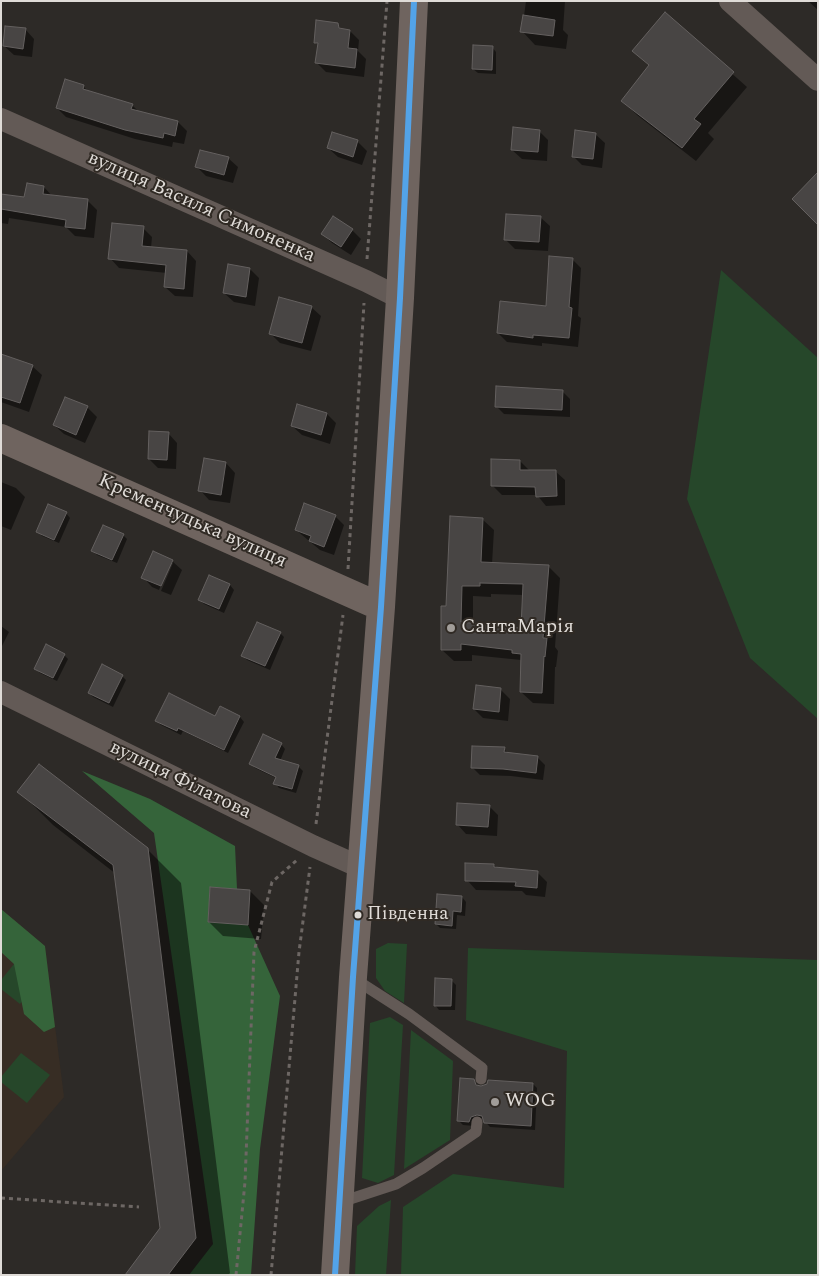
<!DOCTYPE html>
<meta charset="utf-8">
<style>
body{margin:0}
#map{position:relative;width:819px;height:1276px;overflow:hidden;background:#2d2a27;font-family:Spectral,serif}
canvas{display:block}
.frame{position:absolute;inset:0;border:2px solid #dfdbd7;pointer-events:none}
</style>
<div id="map">
<canvas width="819" height="1276"></canvas>
<div class="frame"></div>
</div>
<script>
const g = document.querySelector('canvas').getContext('2d');
g.lineJoin = 'round';
function fill(path, color) {
  g.fillStyle = color;
  g.fill(path, 'evenodd');
}
function shape(rows) {
  const path = new Path2D();
  for (const r of rows) {
    path.moveTo(r[0], r[1]);
    for (let i = 2; i < r.length; i += 2) path.lineTo(r[i], r[i + 1]);
  }
  return path;
}
function stroke(path, color, width, dash) {
  g.strokeStyle = color;
  g.lineWidth = width;
  g.lineCap = dash ? 'butt' : 'round';
  g.setLineDash(dash || []);
  g.stroke(path);
}
function drawText(font, color, halo, rows, align = 'center') {
  g.font = font + ' Spectral,serif';
  g.lineWidth = 4;
  g.setLineDash([]);
  g.textBaseline = 'middle';
  g.strokeStyle = halo;
  g.fillStyle = color;
  for (const [text, x, y, turn = 0] of rows) {
    g.save();
    g.translate(x, y);
    g.rotate((+turn || 0) * Math.PI / 180);
    g.textAlign = isNaN(turn) ? turn : align;
    if (halo) g.strokeText(text, 0, 0);
    g.fillText(text, 0, 0);
    g.restore();
  }
}
fill(shape([
 [1,909,45,946,64,1097,1,1171]
]), '#372d24');
fill(shape([
 [721,270,818,358,818,719,750,658,687,499],
 [388,943,407,944,404,1003,385,991,376,978,376,949],
 [468,948,818,960,818,1275,401,1275,403,1207,453,1174,564,1188,567,1051,466,1020],
 [14,964,37,983,20,1004,1,989,1,980],
 [390,1017,403,1025,394,1175,378,1183,362,1178,370,1023],
 [411,1030,453,1061,450,1140,404,1169],
 [21,1053,50,1075,27,1103,1,1082,1,1077],
 [391,1200,386,1275,355,1275,357,1226,379,1206]
]), '#26472a');
fill(shape([
 [82,771,150,799,235,846,237,889,210,887,208,922,248,925,280,996,260,1149,251,1275,189,1275,213,1244,154,833],
 [1,909,45,946,55,1027,44,1032,24,1014,14,964,1,952]
]), '#35643a');
fill(shape([
 [526,1,565,1,563,30,568,35,566,49,535,45,522,31],
 [808,1,818,1,818,10],
 [665,14,747,87,708,133,714,139,696,161,637,115,623,101,650,66,634,51],
 [337,24,342,30,350,31,359,40,358,51,366,59,364,77,326,72,317,63,319,46,315,42],
 [25,29,34,39,32,57,14,55,4,46],
 [492,47,496,52,496,74,478,73,473,69],
 [83,86,90,93,132,105,140,113,178,122,187,131,184,144,173,142,172,147,135,139,66,117,57,108],
 [539,131,548,140,547,161,522,159,512,150],
 [595,134,605,143,602,168,582,165,573,156],
 [357,141,367,151,362,165,338,157,328,148],
 [228,158,238,167,233,183,206,176,197,167],
 [44,187,53,197,87,200,97,210,94,238,75,236,66,227,9,218,8,224,1,223,1,195,25,198],
 [540,217,550,226,548,251,515,249,506,240],
 [143,228,152,237,151,248,187,251,196,261,193,297,175,296,165,287,167,273,119,268,110,258],
 [352,230,361,239,351,255,332,243,323,234],
 [572,259,581,268,578,316,581,318,578,347,542,343,542,346,507,342,498,333,547,307],
 [250,269,259,278,255,306,234,302,224,293],
 [311,307,321,316,311,351,280,343,271,334],
 [1,358,32,366,42,375,29,412,1,402],
 [562,391,570,399,570,417,504,414,496,406],
 [87,407,97,417,85,443,64,434,54,425],
 [327,414,336,423,330,444,302,435,292,426],
 [168,433,177,443,176,469,158,468,149,459],
 [520,461,529,470,555,471,565,480,565,505,546,506,537,495,502,495,492,485],
 [226,463,235,473,230,503,209,500,200,490],
 [1,482,16,488,25,497,11,530,1,526],
 [66,513,70,518,59,543,42,536,38,531],
 [335,516,344,525,334,555,320,550,296,530],
 [482,519,494,530,492,564,548,566,560,578,555,647,558,651,556,667,555,667,554,704,533,703,521,692,522,662,521,660,472,655,472,661,454,661,442,650,447,608],
 [491,594,524,595,522,629,473,624,473,596,491,597],
 [123,535,127,539,117,563,97,555,93,550],
 [172,561,182,570,171,595,161,591,173,563,170,563,159,590,152,587,143,577],
 [210,576,230,585,234,590,224,613,204,604,200,600],
 [1,626,9,632,1,648],
 [280,633,284,637,270,670,247,660,243,656],
 [64,655,68,659,57,681,40,673,35,668],
 [122,676,126,680,113,707,93,697,89,693],
 [501,690,510,699,508,721,483,718,474,709],
 [221,708,240,717,244,722,228,753,183,731,181,735,161,725,157,721,216,717],
 [281,744,285,749,280,761,298,766,303,771,296,793,279,788,275,783,276,778,255,768,251,763],
 [504,749,509,754,537,757,545,765,543,780,511,776,480,775,473,768],
 [19,791,147,849,181,883,230,1273,228,1275,126,1275,161,1229,116,874,53,825],
 [489,806,498,815,497,836,466,834,457,824],
 [494,865,498,868,537,872,547,882,545,897,526,895,522,891,476,890,467,880],
 [250,891,264,905,261,939,223,936,209,922],
 [462,897,466,902,465,916,457,915,456,929,440,928,436,924],
 [452,981,456,985,455,1010,439,1010,435,1005],
 [473,1080,479,1087,533,1084,537,1088,535,1130,490,1127,482,1118,475,1121,474,1126,463,1125,458,1120]
]), '#0007');
const building = shape([
 [665,12,734,72,694,119,701,124,682,148,621,101,649,65,632,51,665,12],
 [523,15,555,20,553,36,520,32,523,15],
 [316,20,338,23,339,28,350,30,348,48,357,49,355,68,315,63,318,43,314,43,316,20],
 [5,26,26,28,23,49,3,46,5,26],
 [473,45,493,46,492,70,472,69,473,45],
 [65,79,84,85,83,89,133,104,131,109,178,121,175,136,164,133,163,138,125,130,56,108,65,79],
 [513,127,540,130,538,152,511,150,513,127],
 [575,130,596,133,593,159,572,157,575,130],
 [332,132,358,140,353,157,327,148,332,132],
 [200,150,229,157,224,175,195,167,200,150],
 [818,172,818,225,792,199,818,172],
 [27,183,44,186,43,194,88,199,85,229,65,227,66,220,1,209,1,194,24,197,27,183],
 [506,214,541,216,539,242,504,240,506,214],
 [333,216,353,229,341,247,321,234,333,216],
 [112,223,144,226,142,246,187,250,184,289,164,287,166,265,108,259,112,223],
 [549,256,573,258,569,307,572,308,569,338,533,335,533,338,497,333,500,301,546,306,549,256],
 [228,264,250,268,246,297,223,293,228,264],
 [279,297,312,306,302,343,269,334,279,297],
 [1,354,33,365,20,403,1,397,1,354],
 [496,386,563,390,562,410,495,407,496,386],
 [65,397,88,406,76,435,53,425,65,397],
 [297,404,327,413,321,435,291,426,297,404],
 [149,431,169,432,167,460,148,459,149,431],
 [204,458,226,462,221,495,198,491,204,458],
 [491,459,520,460,520,470,556,470,557,496,536,497,535,487,491,486,491,459],
 [304,503,336,515,324,547,309,541,311,536,295,530,304,503],
 [48,504,67,512,54,540,36,532,48,504],
 [450,516,483,518,481,562,549,565,543,638,547,638,545,657,544,656,542,693,520,692,521,654,512,653,512,650,461,644,461,650,441,650,441,606,446,606,450,516],
 [480,583,523,584,521,628,461,622,462,586,480,586,480,583],
 [103,525,124,534,112,560,91,551,103,525],
 [153,551,173,560,161,586,141,578,153,551],
 [209,575,230,584,219,609,198,600,209,575],
 [257,622,281,632,265,666,241,656,257,622],
 [46,644,65,654,53,678,34,669,46,644],
 [102,664,123,675,109,703,88,693,102,664],
 [476,685,501,688,499,712,473,709,476,685],
 [169,693,215,716,220,706,240,716,224,750,178,728,177,731,155,721,169,693],
 [263,734,282,743,275,758,299,765,292,789,273,784,276,777,249,764,263,734],
 [472,746,505,747,504,752,538,756,536,773,503,769,471,768,472,746],
 [39,764,148,848,196,1238,168,1275,125,1275,160,1228,113,865,17,792,39,764],
 [457,803,490,805,488,827,456,825,457,803],
 [465,863,494,864,494,867,538,871,537,888,515,886,516,882,465,881,465,863],
 [210,887,250,890,248,925,208,922,210,887],
 [437,894,462,896,461,912,453,911,452,926,435,924,437,894],
 [435,978,452,979,451,1006,434,1006,435,978],
 [460,1078,474,1079,476,1085,481,1086,487,1084,488,1080,533,1083,531,1126,484,1123,482,1116,477,1115,471,1117,469,1122,457,1121,460,1078]
]);
fill(building, '#484544');
stroke(building, '#64605f', 1);
stroke(shape([
 [367,259,387,1],
 [348,569,364,303],
 [316,824,343,615],
 [1,1198,139,1207],
 [236,1275,245,1182,254,952,272,882,297,860],
 [271,1275,299,952,310,867]
]), '#6d6764', 3, [4, 4]);
stroke(shape([
 [353,978,409,1014,482,1068,481,1079],
 [341,1202,396,1184,423,1168,476,1132,477,1122]
]), '#635a56', 11);
stroke(shape([
 [730,1,818,80],
 [1,119,366,281,400,298],
 [1,692,313,846,360,867]
]), '#635a56', 22);
stroke(shape([
 [1,438,381,607],
 [335,1275,353,977,381,607,400,298,414,1]
]), '#6f645f', 28);
stroke(shape([
 [335,1275,353,977,381,607,400,298,414,1]
]), '#53a3e8', 6);
for (const [x, y, r, color] of [
 [451,628,5,"#a19d99"],
 [358,915,4.5,"#dfdbd7"],
 [495,1102,5,"#a19d99"]
]) {
  const dot = new Path2D();
  dot.arc(x, y, r, 0, 2 * Math.PI);
  g.fillStyle = color;
  g.fill(dot);
  stroke(dot, '#302a24', 2);
}
drawText('19px', '#dfdbd7', '#302a24', [
 ["Південна",367,915]
], 'left');
drawText('20px', '#dfdbd7', '#302a24', [
 ["вулиця Василя Симоненка",201,208,24],
 ["Кременчуцька вулиця",192,522,24],
 ["вулиця Філатова",180,781,26]
]);
drawText('20px', '#dfdbd7', '#302a24', [
 ["СантаМарія",461,628],
 ["WOG",505,1102]
], 'left');
</script>
